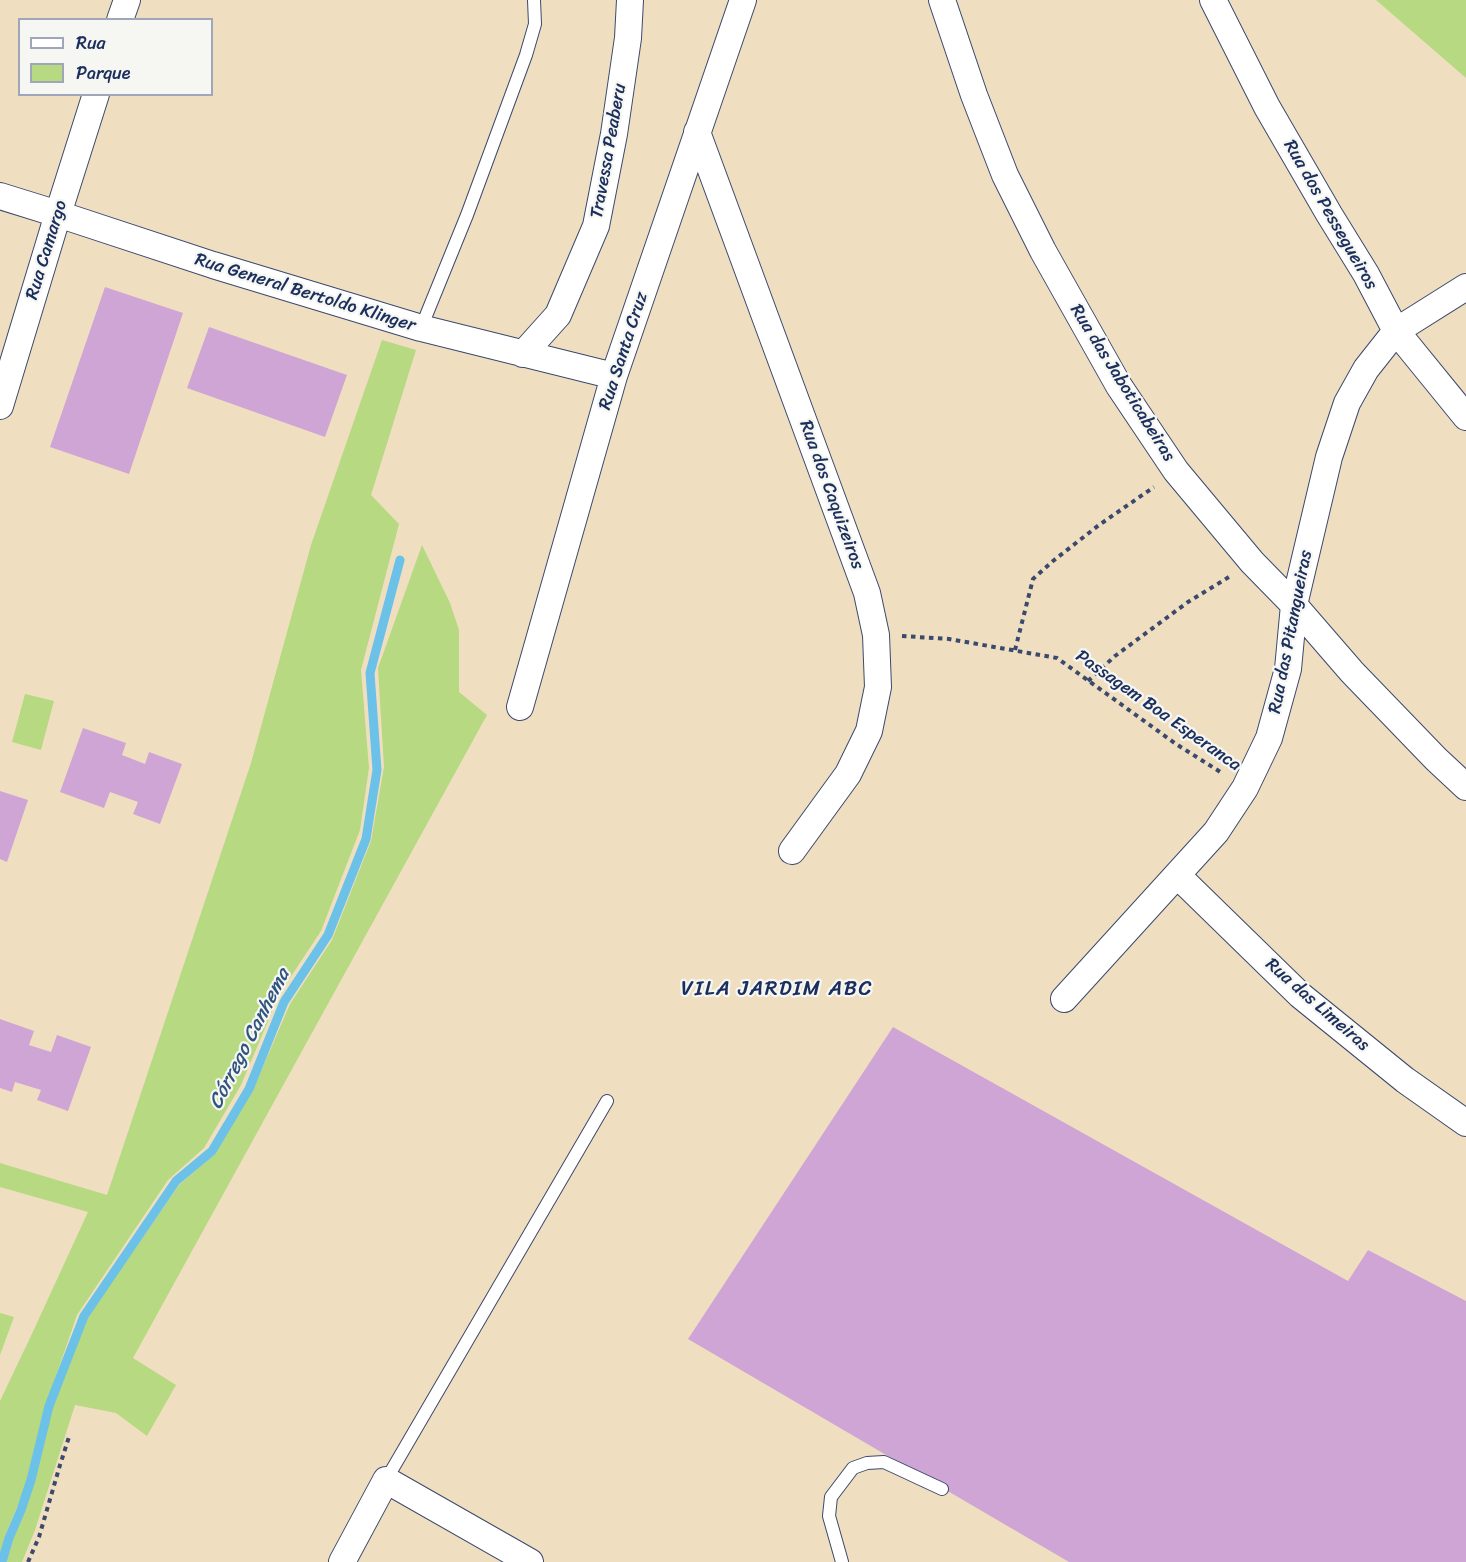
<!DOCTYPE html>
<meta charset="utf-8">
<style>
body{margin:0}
#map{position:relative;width:1466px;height:1562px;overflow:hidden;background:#efdfc0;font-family:Sriracha,sans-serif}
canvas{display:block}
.legend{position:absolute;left:18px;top:18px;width:195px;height:78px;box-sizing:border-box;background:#f6f6f2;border:2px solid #9ea6b7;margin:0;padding:8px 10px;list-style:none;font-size:18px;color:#1b2f5e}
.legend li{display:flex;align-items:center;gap:12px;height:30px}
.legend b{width:30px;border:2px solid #9ea6b7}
</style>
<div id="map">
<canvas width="1466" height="1562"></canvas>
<ul class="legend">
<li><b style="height:8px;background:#fff"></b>Rua</li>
<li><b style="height:16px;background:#b6d981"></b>Parque</li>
</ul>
</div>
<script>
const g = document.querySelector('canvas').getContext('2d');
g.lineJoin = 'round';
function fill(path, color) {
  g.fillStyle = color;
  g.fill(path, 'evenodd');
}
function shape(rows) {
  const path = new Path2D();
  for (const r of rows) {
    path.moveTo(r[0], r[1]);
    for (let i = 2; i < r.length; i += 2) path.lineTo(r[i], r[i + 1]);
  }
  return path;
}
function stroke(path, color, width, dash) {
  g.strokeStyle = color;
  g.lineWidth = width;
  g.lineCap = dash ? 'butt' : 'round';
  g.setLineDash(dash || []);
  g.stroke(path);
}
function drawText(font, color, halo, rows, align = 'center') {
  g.font = font + ' Sriracha,sans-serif';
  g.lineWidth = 4.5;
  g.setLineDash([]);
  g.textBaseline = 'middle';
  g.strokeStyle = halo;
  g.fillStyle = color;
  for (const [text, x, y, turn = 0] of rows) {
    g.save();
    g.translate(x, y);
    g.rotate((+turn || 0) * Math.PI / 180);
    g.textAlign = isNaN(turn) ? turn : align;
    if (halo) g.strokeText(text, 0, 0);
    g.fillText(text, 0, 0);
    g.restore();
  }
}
fill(shape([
 [1376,0,1466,0,1466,78],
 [382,340,416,350,371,495,399,524,361,670,369,768,360,830,321,931,280,993,241,1085,204,1148,168,1180,77,1315,46,1405,28,1481,5,1536,0,1556,0,1401,30,1338,88,1212,0,1187,0,1163,107,1195,251,763,311,545],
 [422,545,450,603,459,630,459,692,487,715,133,1358,176,1385,147,1436,116,1413,75,1405,35,1530,22,1562,6,1562,13,1539,35,1480,52,1406,88,1317,179,1185,215,1154,252,1092,290,1004,332,940,371,841,384,767,378,668],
 [25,694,54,701,41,750,12,742],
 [0,1313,14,1317,0,1355]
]), '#b6d981');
stroke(shape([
 [2,1562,9,1538,21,1510,31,1480,49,1406,84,1316,176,1181,212,1151,249,1089,284,1002,328,935,366,839,377,770,370,673,400,560]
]), '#6bc1e8', 9);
fill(shape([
 [105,287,183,313,129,474,50,447],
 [209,327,347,375,325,437,187,388],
 [83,728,126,743,122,755,145,764,149,752,182,764,160,824,133,814,138,802,110,792,104,808,60,792],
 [0,791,28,800,7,862,0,859],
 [0,1019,34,1031,29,1045,51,1052,57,1035,91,1047,68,1111,37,1100,41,1090,15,1082,12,1092,0,1088],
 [893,1027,1348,1281,1368,1250,1466,1301,1466,1562,1069,1562,688,1339]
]), '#cfa5d5');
const lane = shape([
 [421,328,467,215,526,55,535,24,534,0],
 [386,1480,607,1101],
 [842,1562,829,1516,831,1497,853,1468,867,1463,884,1462,942,1489]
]);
const street = shape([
 [942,0,974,95,1005,175,1043,251,1119,386,1176,471,1252,562,1294,605,1352,672,1436,759,1466,787],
 [1213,0,1267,107,1329,214,1366,274,1396,331,1466,417],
 [120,20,127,0],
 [697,132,867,593,876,635,878,687,869,731,848,774,792,851],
 [0,196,58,214,213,265,421,328,614,376],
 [523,354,558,315,596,226,614,134,628,38,630,0],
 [0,406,58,214,96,94],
 [520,707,614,376,743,0],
 [1177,875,1300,995,1405,1080,1466,1123],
 [1064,999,1216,832,1245,788,1269,738,1288,669,1294,605,1329,457,1347,403,1366,369,1396,331,1466,287],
 [342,1562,386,1480,530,1562]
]);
stroke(lane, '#3b496d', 14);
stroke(street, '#3b496d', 28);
stroke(shape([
 [902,636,949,639,1057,658,1176,744,1222,773],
 [1015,650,1033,579,1053,561,1099,525,1154,487],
 [1088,681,1115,656,1188,602,1229,577],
 [28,1562,39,1537,60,1465,69,1437]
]), '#3b496d', 4, [4.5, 4.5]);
stroke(lane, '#fff', 12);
stroke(street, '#fff', 26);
drawText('18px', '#1b2f5e', '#f6f6f2', [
 ["Travessa Peaberu",609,151,-80],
 ["Rua dos Pessegueiros",1330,215,60],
 ["Rua Camargo",47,250,-73],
 ["Rua General Bertoldo Klinger",305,293,17],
 ["Rua Santa Cruz",624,351,-72],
 ["Rua das Jaboticabeiras",1122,383,58],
 ["Rua dos Caquizeiros",831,495,70],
 ["Rua das Pitangueiras",1291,632,-79],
 ["Passagem Boa Esperanca",1158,711,35],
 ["Rua das Limeiras",1317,1005,41]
]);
drawText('italic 20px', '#2f5480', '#f6f6f2', [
 ["Córrego Canhema",250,1039,-63]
]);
g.letterSpacing = '1.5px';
drawText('21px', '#1b2f5e', '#f6f6f2', [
 ["VILA JARDIM ABC",777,990]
]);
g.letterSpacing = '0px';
</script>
